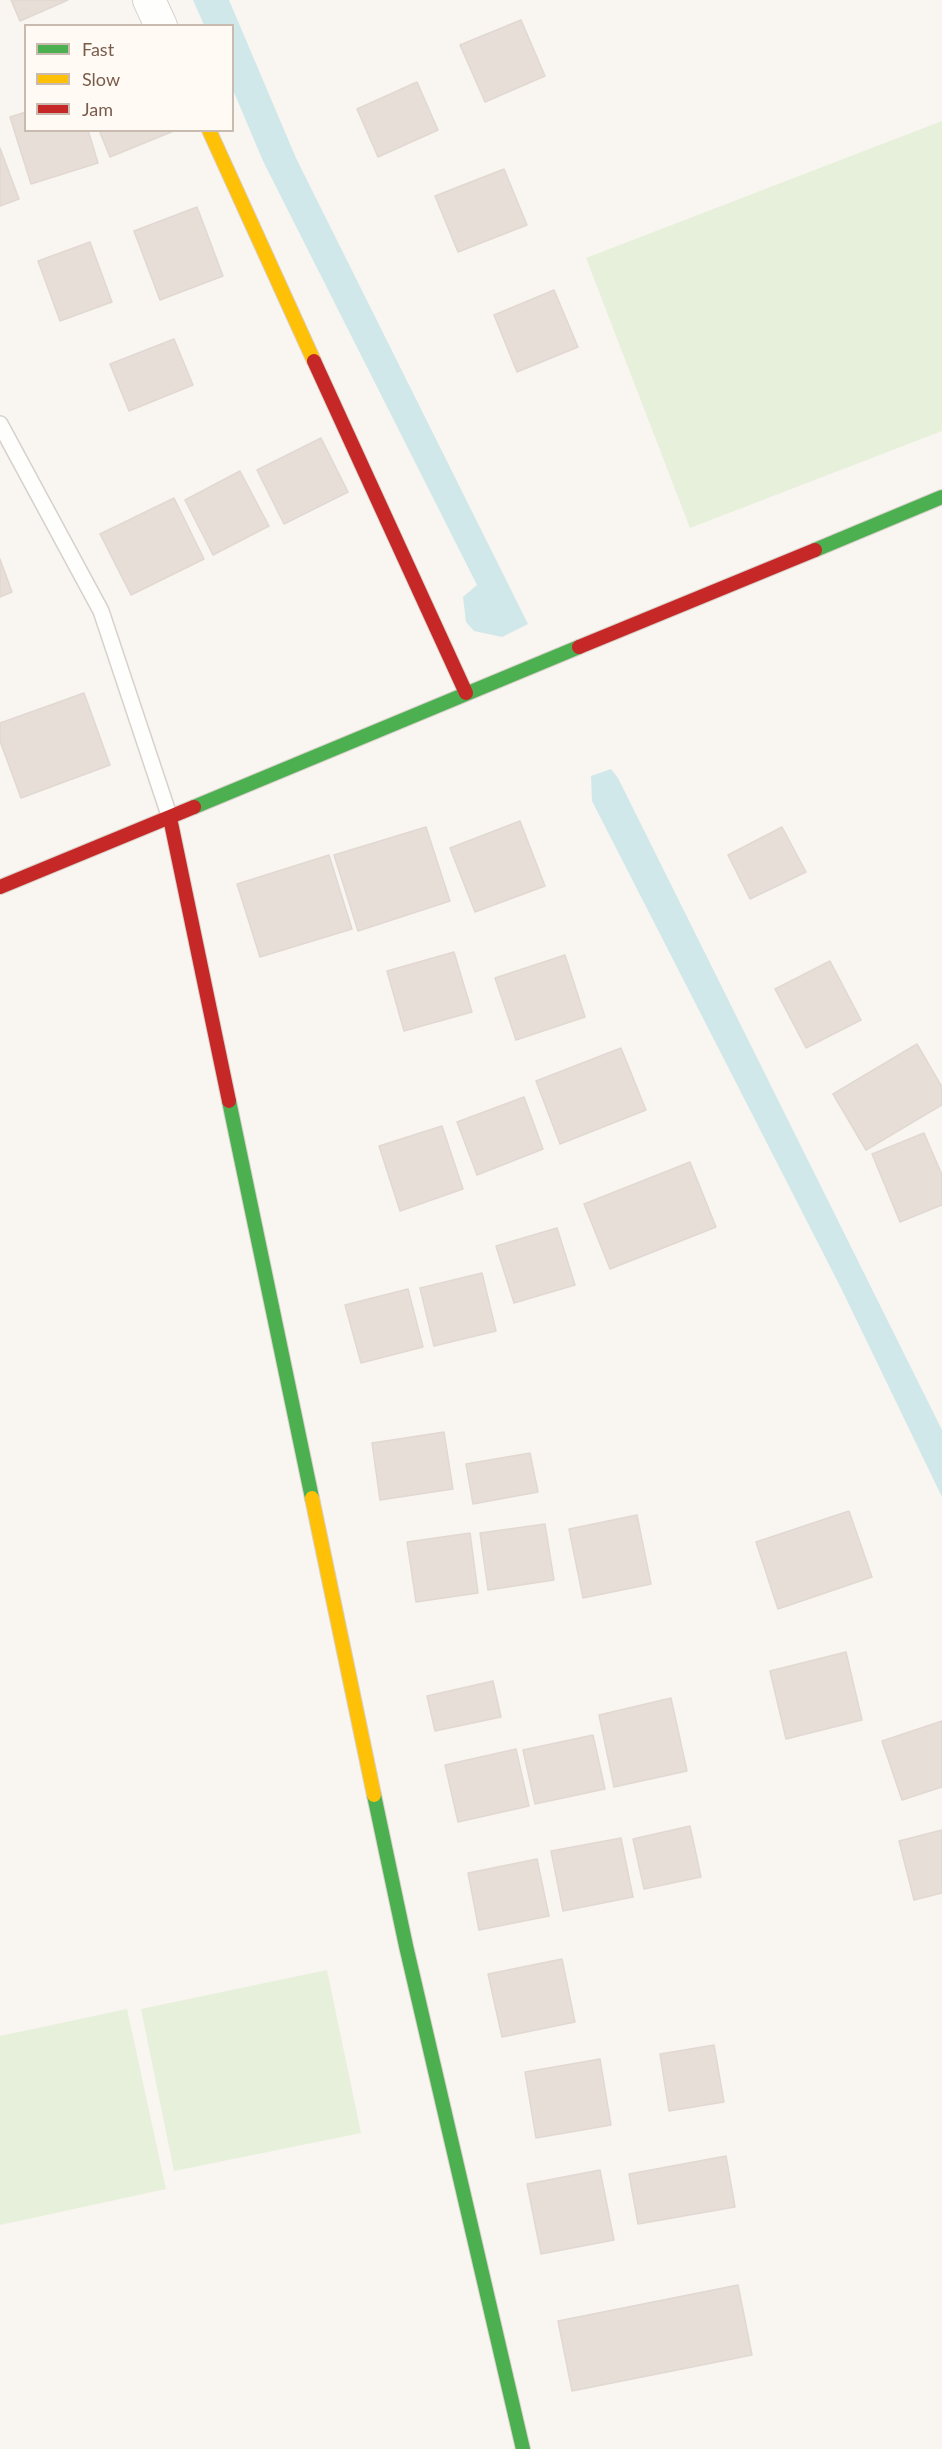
<!DOCTYPE html>
<style>
body{margin:0}
#map{position:relative;width:942px;height:2449px;overflow:hidden;background:#f9f5f0;font-family:Lato,sans-serif}
canvas{display:block}
.legend{position:absolute;left:24px;top:24px;width:210px;height:108px;box-sizing:border-box;background:#fffaf3;border:2px solid #cabbb1;margin:0;padding:8px 10px;list-style:none;font-size:18px;color:#7a5c4d}
.legend li{display:flex;align-items:center;gap:12px;height:30px}
.legend b{width:30px;border:2px solid #cabbb1}
</style>
<div id="map">
<canvas width="942" height="2449"></canvas>
<ul class="legend">
<li><b style="height:8px;background:#4caf50"></b>Fast</li>
<li><b style="height:8px;background:#ffc107"></b>Slow</li>
<li><b style="height:8px;background:#c62828"></b>Jam</li>
</ul>
</div>
<script>
const g = document.querySelector('canvas').getContext('2d');
g.lineJoin = 'round';
function fill(path, color) {
  g.fillStyle = color;
  g.fill(path, 'evenodd');
}
function shape(rows) {
  const path = new Path2D();
  for (const r of rows) {
    path.moveTo(r[0], r[1]);
    for (let i = 2; i < r.length; i += 2) path.lineTo(r[i], r[i + 1]);
  }
  return path;
}
function stroke(path, color, width, dash) {
  g.strokeStyle = color;
  g.lineWidth = width;
  g.lineCap = dash ? 'butt' : 'round';
  g.setLineDash(dash || []);
  g.stroke(path);
}
fill(shape([
 [942,121,942,431,690,528,586,258],
 [327,1970,361,2133,174,2171,141,2009],
 [127,2009,166,2189,0,2225,0,2036]
]), '#e7f0db');
fill(shape([
 [193,0,229,0,296,158,528,624,502,637,474,631,466,622,463,597,477,585,263,161,233,90,232,26,204,25],
 [611,769,618,778,942,1430,942,1497,841,1288,592,801,591,776]
]), '#d0e8ea');
const building = shape([
 [11,0,68,0,20,21,11,0],
 [521,20,545,76,485,102,460,45,521,20],
 [417,82,438,130,378,157,357,109,417,82],
 [26,112,26,130,88,130,98,163,31,184,10,117,26,112],
 [99,130,176,130,110,157,99,130],
 [0,148,19,199,0,206,0,148],
 [504,169,527,225,458,252,435,196,504,169],
 [197,207,223,276,160,300,134,231,197,207],
 [90,242,112,302,60,321,38,261,90,242],
 [554,290,578,347,517,372,494,315,554,290],
 [174,339,193,385,129,411,110,364,174,339],
 [321,438,348,492,284,524,257,470,321,438],
 [240,471,269,526,213,555,185,500,240,471],
 [174,498,204,559,131,595,100,534,174,498],
 [0,559,12,592,0,597,0,559],
 [84,693,110,765,21,798,0,741,0,723,84,693],
 [520,821,545,886,475,912,450,848,520,821],
 [426,827,450,901,358,931,334,855,426,827],
 [782,827,806,872,750,899,728,855,782,827],
 [329,855,352,929,260,957,237,884,329,855],
 [454,952,472,1012,404,1031,387,971,454,952],
 [565,955,585,1017,516,1040,495,978,565,955],
 [830,961,861,1020,806,1048,775,989,830,961],
 [917,1044,942,1087,942,1105,866,1150,833,1094,917,1044],
 [621,1048,646,1110,560,1144,536,1081,621,1048],
 [524,1097,543,1149,477,1175,457,1122,524,1097],
 [442,1126,463,1189,400,1211,379,1146,442,1126],
 [924,1133,942,1175,942,1205,900,1222,872,1154,924,1133],
 [690,1162,716,1227,610,1269,584,1204,690,1162],
 [557,1228,575,1285,514,1303,496,1246,557,1228],
 [482,1273,496,1331,434,1346,420,1288,482,1273],
 [408,1289,423,1347,361,1363,345,1305,408,1289],
 [444,1432,453,1489,380,1500,372,1443,444,1432],
 [530,1453,538,1492,473,1504,466,1464,530,1453],
 [849,1511,872,1577,778,1609,756,1542,849,1511],
 [637,1515,651,1584,583,1598,569,1529,637,1515],
 [545,1524,554,1580,488,1590,480,1533,545,1524],
 [470,1533,478,1593,416,1602,407,1542,470,1533],
 [846,1652,862,1720,786,1739,770,1671,846,1652],
 [493,1681,501,1717,435,1731,427,1696,493,1681],
 [671,1698,687,1771,614,1787,599,1715,671,1698],
 [942,1721,942,1787,902,1800,882,1741,942,1721],
 [593,1735,605,1789,535,1804,523,1750,593,1735],
 [516,1749,529,1806,458,1822,445,1765,516,1749],
 [690,1826,701,1877,644,1889,633,1839,690,1826],
 [942,1830,942,1893,914,1900,899,1841,942,1830],
 [621,1838,633,1897,563,1911,551,1851,621,1838],
 [537,1859,549,1916,479,1930,468,1873,537,1859],
 [562,1959,575,2022,502,2037,488,1974,562,1959],
 [714,2045,724,2102,669,2111,660,2054,714,2045],
 [600,2059,611,2125,536,2138,525,2072,600,2059],
 [726,2156,735,2207,638,2224,629,2174,726,2156],
 [600,2170,614,2240,541,2254,527,2184,600,2170],
 [738,2285,752,2355,572,2391,558,2321,738,2285]
]);
fill(building, '#e6ded7');
stroke(building, '#e2d8d2', 1.5);
const lane = shape([
 [0,424,101,611,170,818]
]);
const street = shape([
 [149,0,161,26]
]);
const fast = shape([
 [815,550,942,497],
 [194,807,579,647],
 [229,1101,312,1498],
 [374,1795,406,1946,523,2449]
]);
const slow = shape([
 [209,130,314,361],
 [312,1498,374,1795]
]);
const jam = shape([
 [314,361,466,693],
 [579,647,815,550],
 [170,818,229,1101],
 [0,887,194,807]
]);
stroke(lane, '#d7d1cb', 18);
stroke(street, '#d7d1cb', 34);
stroke(fast, '#d9d2cb', 16);
stroke(slow, '#d9d2cb', 16);
stroke(jam, '#d9d2cb', 16);
stroke(lane, '#fefefd', 15);
stroke(street, '#fefefd', 32);
stroke(fast, '#4caf50', 14);
stroke(slow, '#ffc107', 14);
stroke(jam, '#c62828', 14);
</script>
